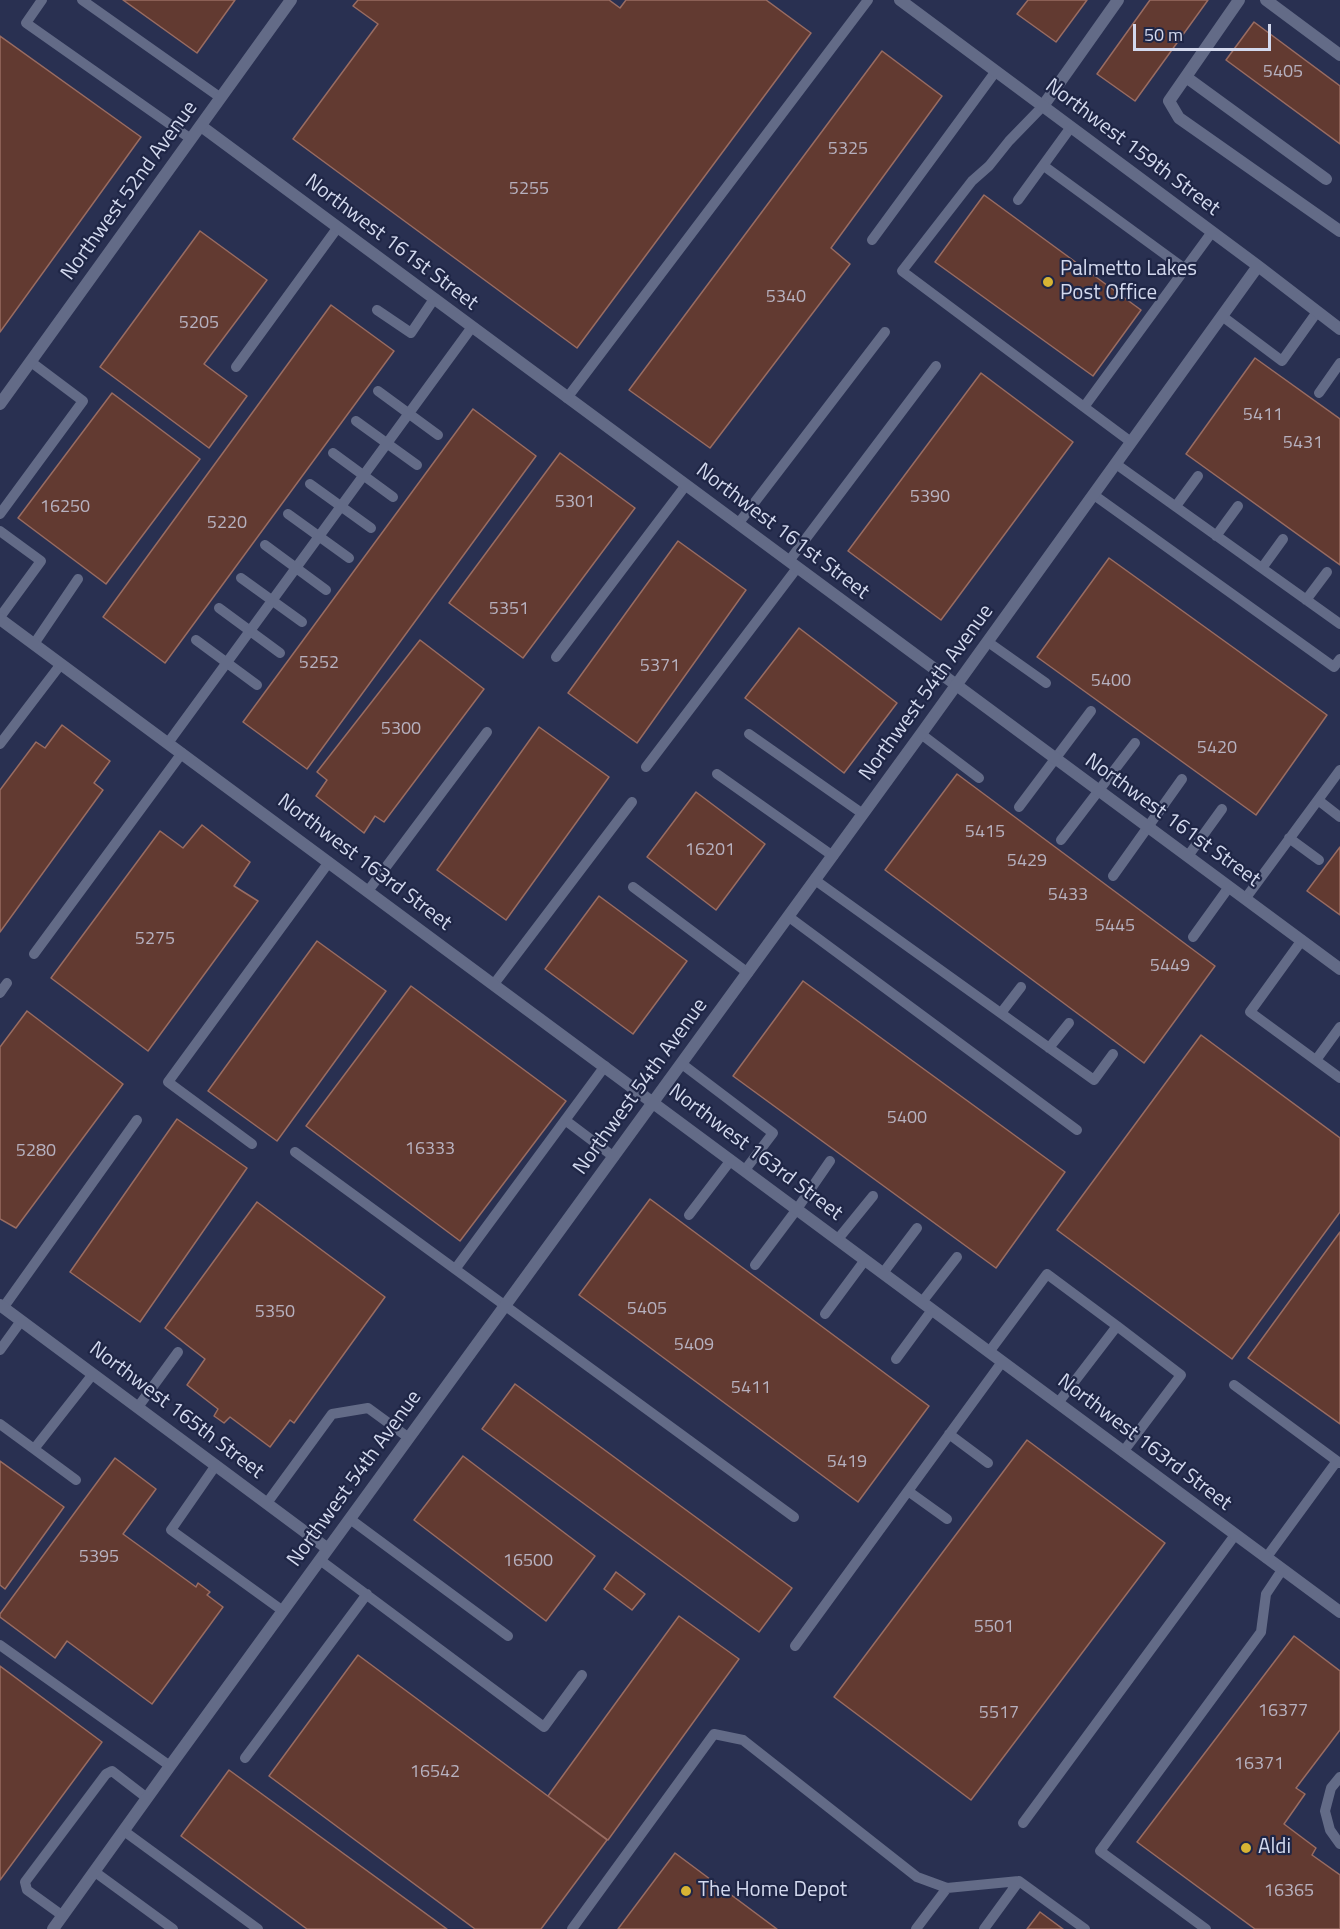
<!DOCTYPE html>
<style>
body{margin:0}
#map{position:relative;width:1340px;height:1929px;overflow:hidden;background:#293051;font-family:"Titillium Web",sans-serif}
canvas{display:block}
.scale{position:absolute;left:1133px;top:24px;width:138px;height:27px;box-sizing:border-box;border:3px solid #d3d9ee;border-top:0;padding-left:8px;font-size:18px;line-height:21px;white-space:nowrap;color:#d3d9ee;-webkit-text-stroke:4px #1f2646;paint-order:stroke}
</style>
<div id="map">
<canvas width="1340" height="1929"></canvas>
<div class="scale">50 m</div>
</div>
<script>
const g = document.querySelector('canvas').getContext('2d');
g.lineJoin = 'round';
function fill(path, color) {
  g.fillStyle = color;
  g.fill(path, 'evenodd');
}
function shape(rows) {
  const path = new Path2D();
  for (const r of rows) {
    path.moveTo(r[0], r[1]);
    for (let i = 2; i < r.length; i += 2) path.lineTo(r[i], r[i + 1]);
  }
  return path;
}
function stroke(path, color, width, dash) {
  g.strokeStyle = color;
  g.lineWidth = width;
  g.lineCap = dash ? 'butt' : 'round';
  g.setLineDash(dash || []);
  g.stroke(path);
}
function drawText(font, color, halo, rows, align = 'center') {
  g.font = font + ' "Titillium Web",sans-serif';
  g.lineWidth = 4.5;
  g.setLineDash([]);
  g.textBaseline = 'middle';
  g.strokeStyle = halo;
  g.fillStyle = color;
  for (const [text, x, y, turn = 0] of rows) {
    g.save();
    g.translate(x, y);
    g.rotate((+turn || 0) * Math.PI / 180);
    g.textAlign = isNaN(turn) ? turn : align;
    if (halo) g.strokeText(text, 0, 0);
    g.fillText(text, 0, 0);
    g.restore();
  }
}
const building = shape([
 [123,0,235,0,197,53,123,0],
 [358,0,609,0,620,8,626,0,766,0,811,33,577,348,293,139,378,24,353,6,358,0],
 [1028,0,1087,0,1056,42,1017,14,1028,0],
 [1150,0,1208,0,1135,101,1097,74,1150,0],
 [1254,22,1340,86,1340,144,1226,60,1254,22],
 [0,36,141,137,0,332,0,36],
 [882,51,942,96,831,248,850,264,710,448,629,390,882,51],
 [984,195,1141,310,1093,376,935,262,984,195],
 [200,231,267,280,204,364,247,396,209,448,100,367,200,231],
 [331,305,394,351,165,663,103,617,331,305],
 [1255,358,1340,419,1340,565,1186,454,1255,358],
 [981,373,1073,442,941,620,848,551,981,373],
 [112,393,200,459,106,584,18,518,112,393],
 [473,409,536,456,307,769,243,722,473,409],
 [560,453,635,508,523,658,449,603,560,453],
 [678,541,746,590,637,743,568,693,678,541],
 [1109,558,1327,715,1256,815,1037,657,1109,558],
 [799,628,897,703,844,773,745,698,799,628],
 [420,640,484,689,384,822,375,816,364,833,316,796,327,780,317,772,420,640],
 [62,725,110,761,94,783,103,790,0,932,0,790,36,742,45,748,62,725],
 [539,727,609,777,506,920,437,870,539,727],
 [957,774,1215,966,1144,1063,885,870,957,774],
 [696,792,765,844,716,910,647,857,696,792],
 [202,825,250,862,234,886,258,901,148,1051,51,978,160,831,183,848,202,825],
 [1340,847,1340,915,1307,891,1340,847],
 [599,896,687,961,633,1034,545,969,599,896],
 [317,941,386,991,277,1141,208,1091,317,941],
 [803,981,1065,1172,996,1268,733,1076,803,981],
 [411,986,566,1101,460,1241,306,1126,411,986],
 [27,1011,123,1084,16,1228,0,1219,0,1047,27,1011],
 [1201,1035,1340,1138,1340,1212,1232,1359,1057,1230,1201,1035],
 [177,1119,247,1168,140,1322,70,1272,177,1119],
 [650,1199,929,1406,858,1502,579,1295,650,1199],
 [257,1202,385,1297,294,1423,290,1420,270,1447,230,1417,224,1423,214,1416,218,1409,187,1385,205,1359,165,1328,257,1202],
 [1340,1232,1340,1424,1248,1358,1340,1232],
 [515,1384,792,1588,759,1632,482,1429,515,1384],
 [1027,1440,1165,1543,971,1800,834,1697,1027,1440],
 [463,1456,595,1556,546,1621,414,1520,463,1456],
 [115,1458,156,1489,123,1534,196,1587,198,1583,210,1592,207,1595,223,1607,152,1704,67,1641,55,1658,0,1617,0,1614,115,1458],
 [0,1461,64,1507,5,1589,0,1585,0,1461],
 [616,1572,645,1594,632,1610,604,1589,616,1572],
 [679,1616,739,1659,608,1840,548,1796,679,1616],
 [1294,1636,1340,1671,1340,1730,1296,1788,1305,1794,1284,1824,1316,1848,1312,1855,1340,1875,1340,1929,1255,1929,1137,1842,1294,1636],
 [358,1655,607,1840,541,1929,475,1929,269,1776,358,1655],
 [0,1666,102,1742,0,1880,0,1666],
 [229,1770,447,1929,307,1929,181,1836,229,1770],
 [675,1853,777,1929,618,1929,675,1853],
 [1040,1912,1063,1929,1027,1929,1040,1912]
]);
fill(building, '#623a31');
stroke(building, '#996c62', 1.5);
stroke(shape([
 [42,0,26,23,191,139],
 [82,0,221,98],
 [1043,106,1009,141,989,166,972,181,902,271,1084,407],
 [1044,166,1185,269],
 [1018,200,1071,127],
 [872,240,996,71],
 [377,310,411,333,434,299],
 [1222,316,1282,361,1317,312],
 [236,367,338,227],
 [378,391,438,435],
 [1319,393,1340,363],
 [567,398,868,0],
 [356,421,417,465],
 [1131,442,1084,407,1212,232],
 [333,453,393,497],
 [1116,464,1340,624],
 [310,484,371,528],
 [1094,495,1334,667,1340,659],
 [1176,506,1198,476],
 [0,514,83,401,31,362],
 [288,514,349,558],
 [738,524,885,332],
 [0,531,41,561,0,617],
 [1216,536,1238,506],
 [265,545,326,590],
 [789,561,936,366],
 [1262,568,1283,539],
 [241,578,302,622],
 [1306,600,1327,572],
 [219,608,280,653],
 [196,640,257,685],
 [988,642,1046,683],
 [34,644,78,579],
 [556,657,686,485],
 [749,734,863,814],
 [921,734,979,778],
 [168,743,472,327],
 [0,744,61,664],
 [646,767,797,568],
 [717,774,833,856],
 [1318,800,1340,817],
 [1019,807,1091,711],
 [1289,838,1319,860],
 [1061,840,1135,743],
 [1188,856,1222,809],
 [1113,876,1182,779],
 [815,880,1094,1080,1113,1054],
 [633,887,748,973],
 [368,891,487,732],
 [1245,899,1340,770],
 [789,917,1077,1130],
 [1193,937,1229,887],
 [1302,940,1250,1012,1340,1078],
 [34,954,182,753],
 [494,984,632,802],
 [0,993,7,983],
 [1001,1013,1021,987],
 [1049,1048,1069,1023],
 [1316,1060,1340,1027],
 [682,1064,773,1133,745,1170],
 [565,1120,614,1157],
 [252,1144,168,1082,329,862],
 [295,1152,794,1517],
 [689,1215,731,1160],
 [838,1239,873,1196],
 [755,1265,797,1209,830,1161],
 [456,1268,605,1066],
 [883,1273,917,1228],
 [922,1302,957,1257],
 [3,1308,137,1120],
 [825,1314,865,1260],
 [1117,1326,1181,1375,1123,1452],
 [0,1350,21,1321],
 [989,1352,1047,1274,1117,1326,1058,1403],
 [896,1359,932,1310],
 [1234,1385,1337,1461],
 [138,1407,178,1352],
 [0,1424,34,1449,93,1374],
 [949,1434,988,1463],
 [34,1449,76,1480],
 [216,1465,171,1530,283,1611],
 [908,1491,947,1519],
 [267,1503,332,1414,368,1408,409,1438],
 [350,1519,508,1636],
 [1266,1558,1337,1461,1340,1463],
 [320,1560,544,1727,582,1675],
 [0,1645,170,1766],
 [795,1646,1002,1362],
 [245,1758,367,1594],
 [1340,1777,1331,1788,1325,1811,1330,1830,1340,1844],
 [1023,1823,1235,1535],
 [124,1831,258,1929],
 [95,1872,173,1929],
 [63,1916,27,1890,25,1882,106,1774,112,1771,147,1798],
 [572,1929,714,1734,743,1740,917,1877,947,1888,1019,1881,1085,1929],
 [916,1929,947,1888],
 [984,1929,1019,1881],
 [1206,1929,1100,1851,1261,1632,1266,1594,1282,1570]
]), '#636b87', 10);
stroke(shape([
 [1239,0,1169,101,1179,118,1340,231],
 [1266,0,1340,55],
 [1186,77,1326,179],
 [1043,106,1118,0],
 [201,126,1340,969]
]), '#636b87', 12);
stroke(shape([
 [900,0,1258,266,1340,329],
 [0,404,291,0],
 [0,619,1340,1612],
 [0,1305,328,1549],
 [53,1929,170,1766,921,734,1258,266]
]), '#636b87', 12);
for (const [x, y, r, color] of [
 [1048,282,6,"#d7b434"],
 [1246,1848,6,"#d7b434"],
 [686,1891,6,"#d7b434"]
]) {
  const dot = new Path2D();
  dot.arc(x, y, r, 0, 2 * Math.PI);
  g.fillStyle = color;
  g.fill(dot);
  stroke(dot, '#1f2646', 2);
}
drawText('18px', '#b7b1bf', null, [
 ["5405",1283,73],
 ["5325",848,150],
 ["5255",529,190],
 ["5340",786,298],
 ["5205",199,324],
 ["5411",1263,416],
 ["5431",1303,444],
 ["5390",930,498],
 ["5301",575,503],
 ["16250",65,508],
 ["5220",227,524],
 ["5351",509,610],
 ["5252",319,664],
 ["5371",660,667],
 ["5400",1111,682],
 ["5300",401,730],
 ["5420",1217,749],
 ["5415",985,833],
 ["16201",710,851],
 ["5429",1027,862],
 ["5433",1068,896],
 ["5445",1115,927],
 ["5275",155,940],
 ["5449",1170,967],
 ["5400",907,1119],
 ["16333",430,1150],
 ["5280",36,1152],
 ["5405",647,1310],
 ["5350",275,1313],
 ["5409",694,1346],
 ["5411",751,1389],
 ["5419",847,1463],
 ["5395",99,1558],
 ["16500",528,1562],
 ["5501",994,1628],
 ["16377",1283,1712],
 ["5517",999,1714],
 ["16371",1259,1765],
 ["16542",435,1773],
 ["16365",1289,1892]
]);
drawText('21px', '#d3d9ee', '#1f2646', [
 ["Northwest 159th Street",1132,148,37],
 ["Northwest 52nd Avenue",130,191,-54],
 ["Northwest 161st Street",391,243,37],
 ["Northwest 161st Street",782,532,37],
 ["Northwest 54th Avenue",927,693,-54],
 ["Northwest 161st Street",1172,821,36],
 ["Northwest 163rd Street",364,863,37],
 ["Northwest 54th Avenue",641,1087,-54],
 ["Northwest 163rd Street",755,1153,37],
 ["Northwest 165th Street",176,1411,37],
 ["Northwest 163rd Street",1144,1443,37],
 ["Northwest 54th Avenue",355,1479,-54]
]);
drawText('21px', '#d3d9ee', '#1f2646', [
 ["Palmetto Lakes",1060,270],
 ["Post Office",1060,294],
 ["Aldi",1258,1848],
 ["The Home Depot",698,1891]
], 'left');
</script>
